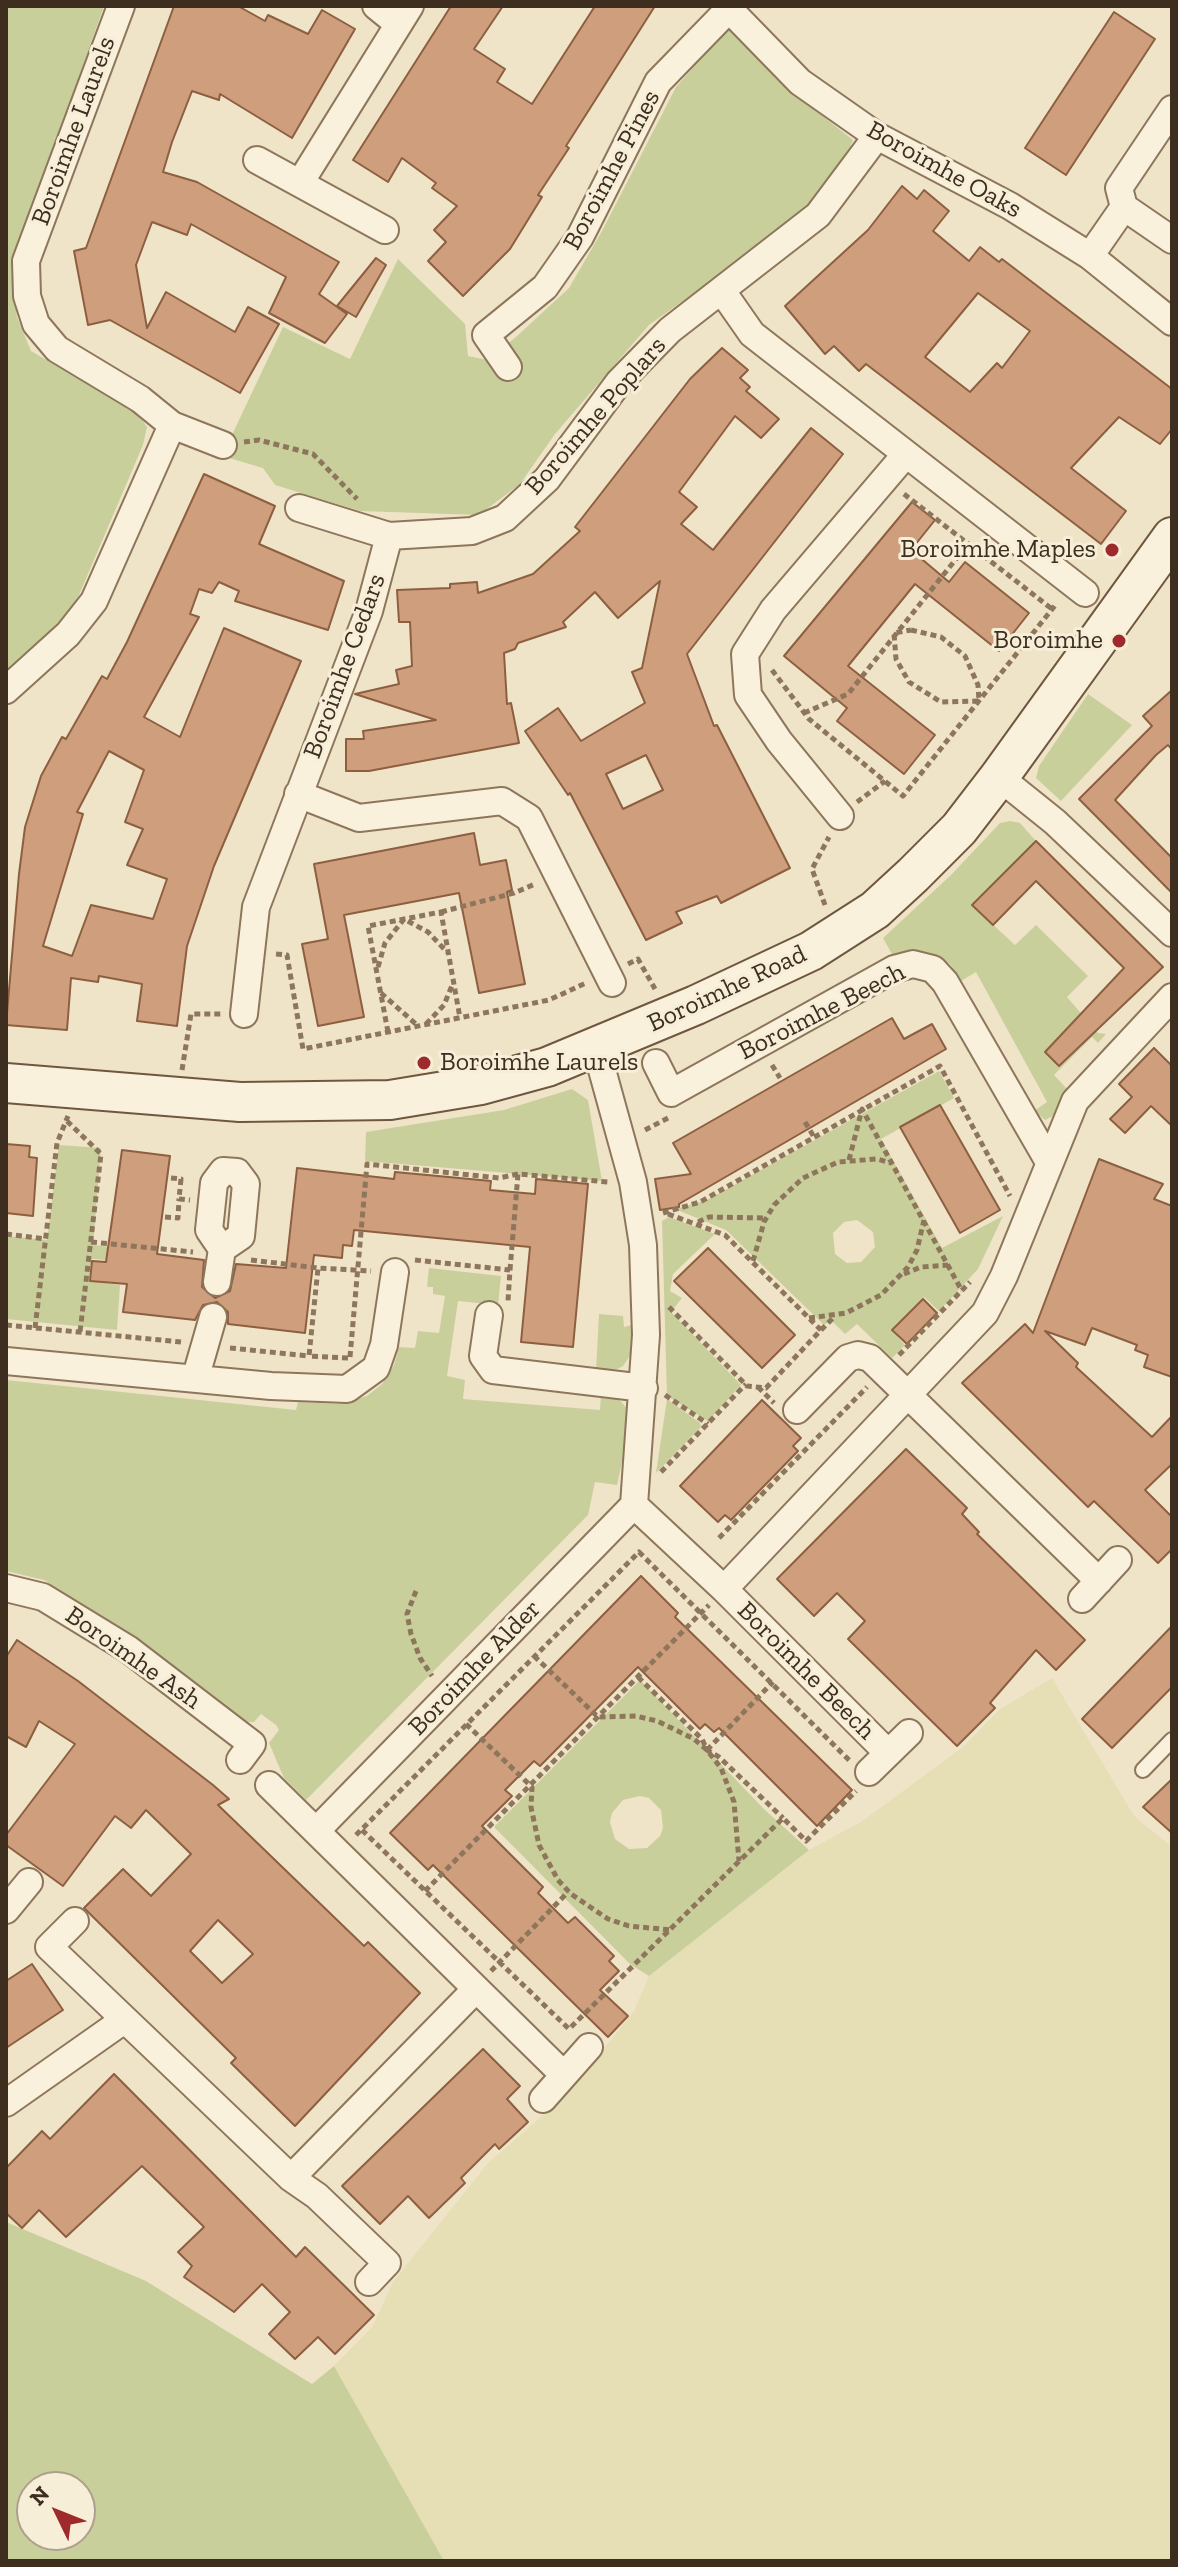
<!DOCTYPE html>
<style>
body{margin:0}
#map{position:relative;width:1178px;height:2567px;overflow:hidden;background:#f0e4c8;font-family:"Zilla Slab",serif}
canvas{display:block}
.frame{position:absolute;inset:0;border:8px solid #3d2e20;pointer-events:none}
.north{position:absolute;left:16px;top:2471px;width:80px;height:80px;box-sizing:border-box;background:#f7eed8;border:2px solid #ada18e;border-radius:50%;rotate:313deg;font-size:22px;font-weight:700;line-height:32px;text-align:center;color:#3d2e20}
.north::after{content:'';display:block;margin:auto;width:28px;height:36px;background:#9e2a2b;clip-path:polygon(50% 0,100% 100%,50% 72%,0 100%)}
</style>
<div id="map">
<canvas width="1178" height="2567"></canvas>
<div class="frame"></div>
<div class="north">N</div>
</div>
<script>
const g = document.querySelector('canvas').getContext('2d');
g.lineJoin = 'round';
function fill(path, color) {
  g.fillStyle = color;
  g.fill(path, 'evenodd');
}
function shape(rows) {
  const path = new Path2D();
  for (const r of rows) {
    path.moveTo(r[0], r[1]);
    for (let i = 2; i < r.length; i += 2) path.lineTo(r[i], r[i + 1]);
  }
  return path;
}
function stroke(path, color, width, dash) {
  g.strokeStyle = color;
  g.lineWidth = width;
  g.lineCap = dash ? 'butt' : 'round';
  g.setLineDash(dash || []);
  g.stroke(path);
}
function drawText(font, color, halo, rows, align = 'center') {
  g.font = font + ' "Zilla Slab",serif';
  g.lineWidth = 6;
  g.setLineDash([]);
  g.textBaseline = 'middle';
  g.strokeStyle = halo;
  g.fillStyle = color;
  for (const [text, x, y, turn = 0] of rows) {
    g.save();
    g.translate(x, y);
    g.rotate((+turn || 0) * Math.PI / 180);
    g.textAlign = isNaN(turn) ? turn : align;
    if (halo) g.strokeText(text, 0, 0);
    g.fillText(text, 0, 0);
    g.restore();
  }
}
fill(shape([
 [1052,1678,1134,1816,1172,1847,1172,2561,444,2561,334,2366,373,2326,393,2282,488,2163,548,2111,611,2040,634,2011,649,1976,809,1850,861,1822,963,1747,1000,1709]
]), '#e6deb5');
fill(shape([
 [6,6,104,6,12,267,17,317,31,351,137,413,147,427,143,445,79,595,63,621,6,672],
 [729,27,792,92,853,140,843,164,827,189,790,225,649,325,555,434,520,484,479,515,360,511,275,485,263,468,222,456,283,327,350,359,398,259,465,324,468,356,488,360,517,336,569,288,602,231,676,87],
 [1088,694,1132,725,1061,801,1036,778,1039,766],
 [1010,821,1020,823,1036,841,973,906,1015,945,1036,925,1088,976,1067,997,1098,1033,1106,1034,1098,1043,1092,1037,1054,1075,1069,1091,1053,1116,1045,1120,1034,1111,1047,1102,976,972,961,981,950,964,924,952,893,956,883,938,951,875,1000,823],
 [939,1071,954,1098,881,1139,942,1248,1003,1216,978,1269,939,1311,924,1297,891,1330,905,1345,892,1358,857,1324,845,1334,831,1320,824,1325,726,1230,675,1209,707,1200],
 [857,1220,873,1232,875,1247,861,1262,847,1263,835,1254,833,1233,844,1222],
 [572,1089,588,1100,602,1181,365,1161,366,1132,504,1110],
 [59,1145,101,1148,93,1245,122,1248,120,1261,92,1259,89,1281,120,1285,117,1330,6,1319,6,1236,47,1240],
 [669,1217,715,1234,673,1274,670,1291,682,1298,671,1312,741,1385,708,1421,667,1396,662,1221],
 [429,1268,501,1276,498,1305,458,1301,447,1376,465,1380,463,1399,600,1410,601,1394,618,1398,629,1411,631,1421,617,1485,595,1482,588,1515,306,1800,284,1778,269,1743,279,1730,276,1725,261,1714,254,1722,246,1722,135,1638,44,1580,6,1571,6,1380,296,1410,298,1402,341,1404,367,1396,382,1384,394,1365,399,1347,415,1348,418,1331,439,1333,445,1296,433,1294,433,1287,427,1287],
 [599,1314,623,1316,624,1327,632,1325,630,1356,623,1366,612,1372,596,1371],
 [667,1399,700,1423,701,1427,656,1473],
 [640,1680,764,1809,809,1850,649,1976,630,1964,494,1827],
 [640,1796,649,1798,661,1810,663,1828,660,1836,647,1848,629,1849,615,1839,610,1822,612,1813,623,1800],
 [6,2222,146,2281,312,2384,334,2366,444,2561,6,2561],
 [32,2487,80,2487,80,2535,32,2535]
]), '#c9cf9b');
const building = shape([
 [174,6,238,6,265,21,268,15,308,34,322,10,355,29,292,138,220,94,219,100,192,91,172,142,163,172,197,182,339,262,319,294,347,314,325,343,269,313,286,277,191,224,187,235,152,222,136,265,147,328,166,292,235,332,248,307,279,324,240,393,110,320,88,325,74,251,86,248,174,6],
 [451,6,503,6,474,49,505,69,497,82,532,104,595,6,655,6,566,146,569,148,538,195,542,197,510,249,463,296,428,261,446,242,434,230,457,206,432,188,436,183,402,158,388,182,353,160,451,6],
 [1114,12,1155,39,1066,175,1025,148,1114,12],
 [902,186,917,199,924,190,949,211,933,231,969,261,980,247,999,262,1002,259,1172,389,1172,429,1160,444,1119,417,1071,468,1126,511,1101,544,866,364,859,371,834,346,825,354,785,306,868,230,902,186],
 [978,293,1030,331,1002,368,997,363,970,392,925,357,978,293],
 [376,258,386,265,356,317,337,306,376,258],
 [722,348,748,370,740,378,750,387,746,391,779,419,761,438,735,416,679,492,697,507,681,524,713,550,811,428,843,454,687,654,714,726,717,725,790,868,721,903,717,896,676,912,682,923,646,940,570,793,568,795,525,731,558,708,581,741,645,703,632,672,642,668,660,581,618,618,595,592,563,622,566,627,518,643,515,649,504,653,507,704,511,703,519,743,369,771,346,771,346,739,364,739,363,731,436,720,355,694,399,684,396,670,412,666,410,622,399,622,397,590,450,588,450,584,477,582,478,593,533,574,580,531,575,527,610,482,690,379,722,348],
 [646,755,663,790,623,809,606,774,646,755],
 [204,474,275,506,259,544,344,581,328,630,235,601,239,591,219,582,212,593,199,589,190,614,199,617,144,717,180,737,224,628,301,661,214,866,187,946,177,1026,137,1021,142,984,99,976,98,982,71,978,67,1030,6,1025,19,874,25,827,41,776,62,737,66,739,102,676,107,679,127,642,204,474],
 [109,751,144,770,125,822,143,829,127,865,167,879,153,919,91,905,72,956,43,946,83,814,77,812,109,751],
 [912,502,935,520,911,550,949,582,965,562,1029,613,999,651,915,584,848,666,935,735,904,774,837,721,847,708,784,656,912,502],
 [1172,690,1172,750,1168,745,1156,755,1115,800,1172,858,1172,893,1079,799,1152,726,1143,716,1172,690],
 [474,833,480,865,506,860,512,890,507,892,525,984,479,993,459,893,344,915,364,1017,318,1026,302,944,328,939,314,864,474,833],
 [1036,841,1163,967,1059,1066,1045,1052,1124,968,1036,881,993,925,972,905,1036,841],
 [892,1018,904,1039,932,1024,946,1049,679,1204,679,1207,660,1210,655,1179,691,1174,673,1143,892,1018],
 [1154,1048,1172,1066,1172,1126,1151,1106,1125,1133,1110,1119,1132,1097,1119,1084,1154,1048],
 [940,1105,1000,1210,960,1233,900,1127,940,1105],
 [6,1144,30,1146,29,1157,37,1158,33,1216,6,1213,6,1144],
 [122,1150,170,1156,157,1254,204,1260,202,1287,215,1298,230,1291,236,1264,286,1268,297,1168,394,1179,395,1172,491,1181,490,1190,535,1194,536,1179,588,1184,573,1347,521,1342,530,1247,354,1230,352,1246,343,1245,342,1258,314,1255,305,1333,228,1324,228,1312,217,1302,203,1305,195,1320,123,1312,127,1284,90,1281,92,1261,106,1262,122,1150],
 [1099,1159,1163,1184,1154,1199,1172,1206,1172,1377,1144,1367,1148,1355,1135,1350,1137,1345,1092,1328,1085,1345,1045,1331,1078,1363,1076,1367,1152,1437,1172,1416,1172,1464,1145,1490,1172,1517,1172,1549,1158,1563,1094,1501,1088,1507,962,1383,1025,1324,1033,1333,1099,1159],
 [708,1248,795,1335,762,1368,674,1281,708,1248],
 [923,1299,937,1313,907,1344,892,1330,923,1299],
 [762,1400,801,1438,793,1446,798,1451,731,1520,725,1515,718,1522,680,1486,762,1400],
 [906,1449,967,1508,962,1514,979,1532,977,1534,1085,1640,1056,1670,1036,1650,990,1703,995,1708,957,1746,848,1639,865,1621,837,1593,814,1616,777,1579,906,1449],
 [641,1576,678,1613,675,1617,852,1790,817,1826,719,1728,714,1732,705,1724,700,1729,638,1667,540,1766,534,1761,505,1790,512,1796,482,1826,543,1887,538,1893,568,1923,575,1917,614,1956,609,1961,619,1971,600,1990,628,2016,608,2037,433,1865,428,1870,390,1833,641,1576],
 [1172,1626,1172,1687,1112,1748,1082,1719,1172,1626],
 [17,1640,78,1681,213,1785,229,1799,218,1805,364,1946,368,1942,420,1993,295,2126,231,2063,236,2058,84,1908,123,1869,151,1896,191,1854,146,1810,131,1828,115,1816,63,1886,6,1845,6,1835,75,1744,39,1721,26,1747,6,1736,6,1657,17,1640],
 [218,1920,253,1954,222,1983,190,1951,218,1920],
 [1172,1779,1172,1833,1143,1807,1172,1779],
 [32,1964,63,2010,6,2048,6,1981,32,1964],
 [483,2049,520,2086,507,2099,528,2122,499,2149,495,2144,461,2178,465,2183,429,2218,408,2196,380,2224,342,2186,483,2049],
 [114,2074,296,2257,305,2247,374,2315,335,2354,318,2337,295,2359,269,2334,290,2312,262,2284,234,2312,184,2277,192,2266,178,2252,204,2227,142,2166,66,2237,39,2210,22,2228,6,2213,6,2168,42,2131,50,2139,114,2074]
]);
fill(building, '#cf9f7d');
stroke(building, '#8d5f41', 2);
const lane = shape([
 [1143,1770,1172,1740]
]);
const street = shape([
 [121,6,26,261,27,296,36,324,57,349,140,399,172,425,223,445],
 [376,6,397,23],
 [726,6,800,82,877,136,1010,206,1090,256,1172,322],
 [257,160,385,230],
 [300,183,410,6],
 [1124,207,1172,240],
 [1090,256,1124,207,1119,188,1172,109],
 [722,291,752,334,1085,593],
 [508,367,486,335,545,287,580,237,658,82,729,9],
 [299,508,389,536,472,531,505,518,547,479,619,382,670,330,818,215,877,136],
 [6,690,68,634,94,601,172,425],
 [999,777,1055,822,1172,933],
 [298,794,359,818,502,801,529,818,612,983],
 [840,816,779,741,748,695,745,654,773,610,906,454],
 [244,1014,256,907,369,611,389,536],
 [596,1048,633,1182,643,1245,646,1335,634,1505,724,1589,888,1753],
 [656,1063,671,1093,894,969,913,964,933,969,945,982,1049,1162],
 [217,1282,222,1249,209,1230,214,1183,223,1171,237,1172,246,1184,241,1236,222,1249],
 [489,1315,483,1356,493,1370,644,1388],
 [6,1361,271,1386,347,1389,376,1368,384,1345,395,1272],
 [196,1376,213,1317],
 [797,1410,848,1358,858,1355,870,1358,1099,1581],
 [6,1588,43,1597,128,1649,252,1744,240,1760],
 [724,1589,985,1313,1004,1276,1075,1101,1172,997],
 [1082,1599,1118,1560],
 [869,1772,909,1733],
 [269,1785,564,2075],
 [316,1831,634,1505],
 [6,1910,29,1882],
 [75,1921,49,1947,291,2178,317,2196,387,2263,369,2282],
 [543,2099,589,2047],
 [6,2103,124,2020],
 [291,2178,476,1989]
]);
const secondary = shape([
 [6,1083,240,1102,390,1100,481,1085,547,1067,696,1005,811,951,875,910,913,875,959,829,999,777,1172,537]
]);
stroke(lane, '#8d765c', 18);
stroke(street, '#8d765c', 30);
stroke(secondary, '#6f573f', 42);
stroke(shape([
 [244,442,259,440,313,454,357,499],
 [904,494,1052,609],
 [911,630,941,637,965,656,978,685,979,701,941,702,909,682,896,659,894,633,911,630],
 [772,670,809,719,903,796,1057,603],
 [804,713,848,694,968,544],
 [857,802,885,781],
 [825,905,812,869,829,837],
 [441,912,514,893,535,884],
 [276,954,287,955,303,1049,549,1000,586,983],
 [628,964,638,959,655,989],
 [378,967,385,943,404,919,428,932,447,952],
 [381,993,418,1026],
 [426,1024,444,1005,453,983],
 [388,1032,368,926,441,912,460,1018],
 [772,1065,780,1078],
 [182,1070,191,1014,221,1014],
 [67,1121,101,1154,80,1332],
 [805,1122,814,1137],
 [645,1130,668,1118],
 [849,1160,862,1109,962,1291],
 [171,1178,181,1179,179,1199,190,1200],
 [663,1213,700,1202,940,1066,1010,1196],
 [668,1214,725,1235,821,1330,766,1388,747,1386,669,1307],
 [165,1217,178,1218,179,1199],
 [698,1222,709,1217,766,1218],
 [6,1234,45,1239],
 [91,1242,193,1252],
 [251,1260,318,1268],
 [415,1260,510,1270,508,1301],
 [753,1261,764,1222,774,1205,803,1178,838,1162,877,1159,891,1163],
 [510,1270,518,1174,608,1182],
 [904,1274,921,1267,948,1265],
 [809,1318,846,1313,881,1295,908,1267,917,1250,924,1220],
 [6,1325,181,1342],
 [35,1328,57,1143,68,1116],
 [821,1330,835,1316],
 [230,1348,309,1356],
 [899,1355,970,1282],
 [350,1357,367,1164,499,1178,518,1174],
 [348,1358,309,1356,318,1268,371,1271],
 [758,1387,774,1403],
 [665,1395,708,1424],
 [661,1472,746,1384],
 [719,1538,867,1387],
 [416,1591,407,1614,411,1634,420,1658,432,1676],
 [534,1656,598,1717,636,1716,657,1721,694,1739,707,1750,721,1768,734,1802,739,1861],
 [638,1677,702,1739,707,1750,719,1757,783,1818],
 [466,1724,532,1787,531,1807,539,1845,558,1880,571,1894,608,1919,629,1926,671,1930],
 [707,1750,773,1682],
 [362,1830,569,2029,783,1818,806,1841,856,1791],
 [356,1835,639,1552,850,1761],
 [425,1891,709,1605],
 [491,1971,568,1892]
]), '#8d765c', 5, [6, 4]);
stroke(lane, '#faf1dc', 14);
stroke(street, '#faf1dc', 26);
stroke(secondary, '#faf1dc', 38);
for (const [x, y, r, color] of [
 [1112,550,8,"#9e2a2b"],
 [1119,641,8,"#9e2a2b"],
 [424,1063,8,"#9e2a2b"]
]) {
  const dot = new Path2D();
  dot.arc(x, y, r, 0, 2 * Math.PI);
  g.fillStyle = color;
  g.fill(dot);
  stroke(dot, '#f7eed8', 3);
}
drawText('26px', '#3d2e20', '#f7eed8', [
 ["Boroimhe Laurels",74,131,-70],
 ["Boroimhe Pines",612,170,-62],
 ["Boroimhe Oaks",944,170,29],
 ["Boroimhe Poplars",596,416,-49],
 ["Boroimhe Cedars",345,666,-70],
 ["Boroimhe Road",727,989,-25],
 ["Boroimhe Beech",822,1012,-27],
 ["Boroimhe Ash",133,1658,35],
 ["Boroimhe Alder",475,1668,-46],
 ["Boroimhe Beech",806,1671,45]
]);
drawText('26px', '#3d2e20', '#f7eed8', [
 ["Boroimhe Maples",1096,550],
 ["Boroimhe",1103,641],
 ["Boroimhe Laurels",440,1063,"left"]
], 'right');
</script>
